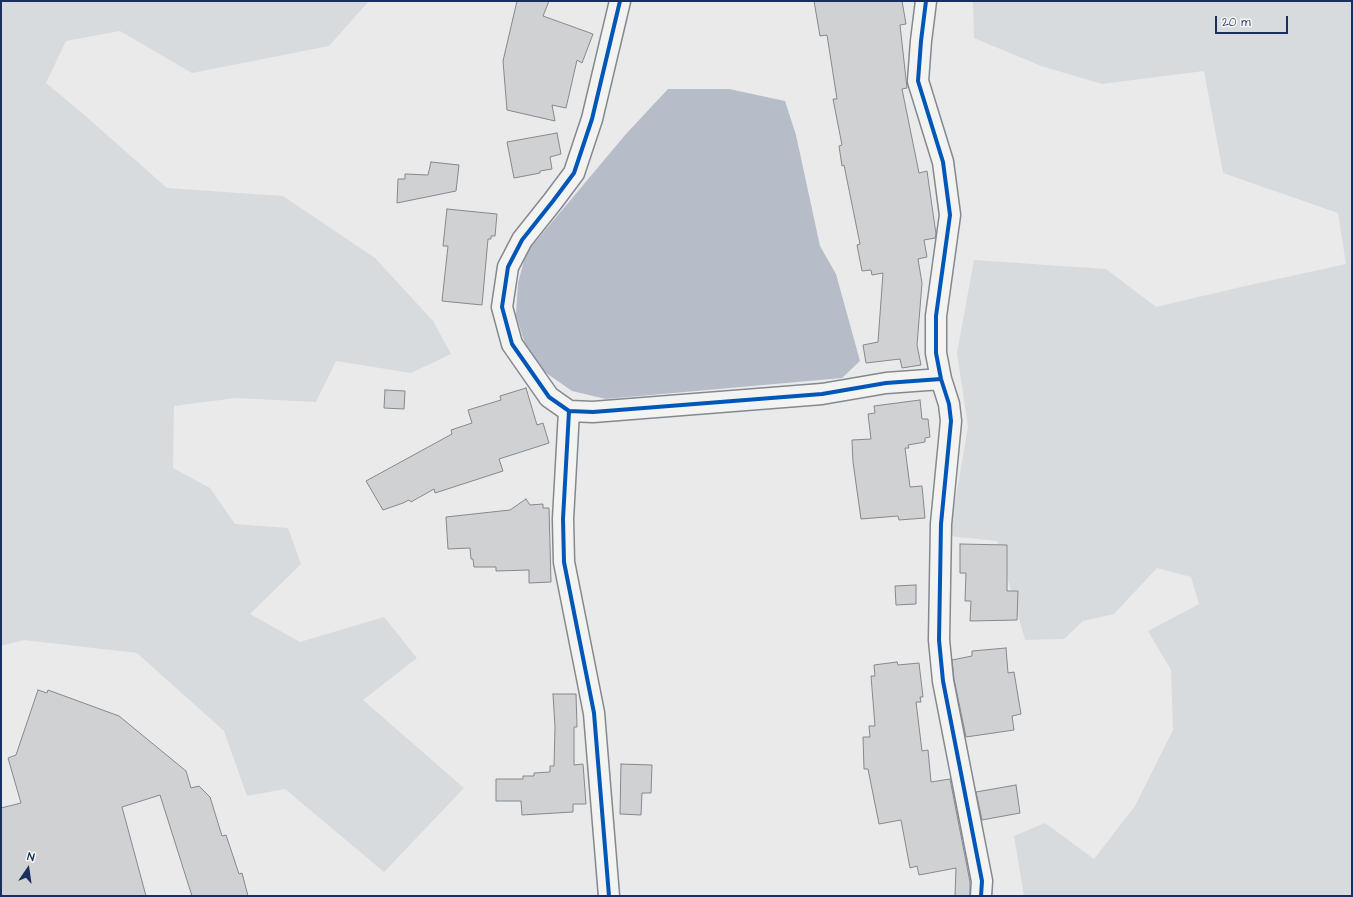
<!DOCTYPE html>
<style>
body{margin:0}
#map{position:relative;width:1353px;height:897px;overflow:hidden;background:#e9eae9;font-family:"Architects Daughter",sans-serif}
canvas{display:block}
.frame{position:absolute;inset:0;border:2px solid #1b2f5e;pointer-events:none}
.north{position:absolute;left:8px;top:849px;width:40px;height:40px;-webkit-text-stroke:3px #f6f6f2;paint-order:stroke;rotate:13deg;font-size:11px;font-weight:700;line-height:16px;text-align:center;color:#1b2f5e}
.north::after{content:'';display:block;margin:auto;width:14px;height:18px;background:#1b2f5e;clip-path:polygon(50% 0,100% 100%,50% 72%,0 100%)}
.scale{position:absolute;left:1215px;top:16px;width:73px;height:18px;box-sizing:border-box;border:2px solid #1b2f5e;border-top:0;padding-left:5px;font-size:12px;line-height:14px;white-space:nowrap;color:#1b2f5e;-webkit-text-stroke:3px #f6f6f2;paint-order:stroke}
</style>
<div id="map">
<canvas width="1353" height="897"></canvas>
<div class="frame"></div>
<div class="north">N</div>
<div class="scale">20 m</div>
</div>
<script>
const g = document.querySelector('canvas').getContext('2d');
g.lineJoin = 'round';
function fill(path, color) {
  g.fillStyle = color;
  g.fill(path, 'evenodd');
}
function shape(rows) {
  const path = new Path2D();
  for (const r of rows) {
    path.moveTo(r[0], r[1]);
    for (let i = 2; i < r.length; i += 2) path.lineTo(r[i], r[i + 1]);
  }
  return path;
}
function stroke(path, color, width, dash) {
  g.strokeStyle = color;
  g.lineWidth = width;
  g.lineCap = dash ? 'butt' : 'round';
  g.setLineDash(dash || []);
  g.stroke(path);
}
fill(shape([
 [1,1,369,1,329,46,192,73,120,31,66,41,46,83,81,112,167,188,283,196,375,258,433,321,451,354,411,373,336,361,316,402,236,398,174,406,173,468,210,488,235,524,288,528,301,564,250,614,300,642,384,617,417,658,363,700,464,788,384,872,285,789,247,796,224,731,137,653,24,640,1,646],
 [973,1,1352,1,1352,896,1024,896,1014,836,1045,823,1094,859,1135,806,1173,730,1171,670,1148,631,1199,604,1191,577,1157,568,1114,614,1083,621,1064,639,1025,640,997,541,949,536,968,427,957,353,974,260,1106,269,1156,307,1241,287,1346,264,1338,213,1223,173,1204,71,1102,84,1041,66,974,38]
]), '#d8dbde');
fill(shape([
 [668,89,729,89,785,101,796,135,820,246,836,274,860,361,842,378,606,399,572,391,542,370,526,347,516,315,518,283,526,253,626,134]
]), '#b7bdc8');
const building = shape([
 [517,1,549,1,543,16,593,34,582,63,577,60,566,108,552,105,555,121,507,110,503,61,517,1],
 [814,1,902,1,906,24,900,25,907,88,902,89,919,173,927,171,936,234,935,238,924,240,927,257,918,259,922,283,917,345,921,365,902,368,900,359,866,363,863,345,878,342,883,273,872,275,871,270,862,271,857,245,860,244,844,165,842,166,839,146,842,145,833,99,837,99,827,35,820,36,814,1],
 [557,133,561,154,550,157,552,169,540,171,540,173,514,178,507,142,557,133],
 [431,162,459,165,456,191,397,203,398,179,405,179,405,174,428,175,431,162],
 [447,209,497,214,495,236,491,236,491,239,488,239,482,305,442,301,448,246,443,246,447,209],
 [526,388,537,425,543,423,549,443,499,459,503,471,435,493,434,489,411,502,409,500,403,503,383,510,366,481,452,434,451,430,472,423,468,410,501,400,500,396,526,388],
 [385,390,405,391,404,409,384,408,385,390],
 [920,400,922,419,928,419,930,437,925,438,925,442,908,445,909,448,905,448,910,487,922,486,925,518,899,520,898,516,861,519,853,462,852,440,871,439,868,414,875,413,874,406,920,400],
 [526,499,530,505,543,504,543,508,549,508,551,582,529,583,529,570,496,571,496,567,474,567,473,559,471,559,470,548,448,549,446,517,510,510,526,499],
 [960,544,1007,545,1007,591,1018,591,1017,620,970,621,971,601,965,601,966,573,960,573,960,544],
 [916,585,916,604,896,605,895,586,916,585],
 [1006,648,1008,673,1014,672,1021,714,1012,716,1014,730,966,737,954,679,952,660,972,656,972,651,1006,648],
 [897,662,898,665,919,663,923,697,920,697,921,702,916,702,922,751,928,750,931,782,950,779,970,882,970,896,955,896,956,868,919,875,917,866,910,868,901,820,879,824,868,769,864,769,863,737,870,737,869,726,875,726,871,676,875,676,874,665,897,662],
 [38,690,47,693,48,690,119,716,186,771,191,788,199,786,210,797,222,836,226,835,239,874,242,873,248,896,192,896,160,795,122,807,146,896,1,896,1,808,21,803,8,758,16,755,38,690],
 [553,694,576,694,577,727,574,727,574,765,583,764,586,804,573,804,573,812,522,815,521,801,496,801,496,779,523,779,523,776,534,776,534,773,550,772,550,766,554,766,555,727,553,694],
 [621,764,652,765,651,793,642,793,641,815,620,814,621,764],
 [1016,785,1020,813,982,820,976,792,1016,785]
]);
fill(building, '#d0d1d3');
stroke(building, '#848890', 1);
const minor = shape([
 [620,1,592,119,574,173,553,201,522,240,508,267,502,307,512,344,549,397,569,411,593,412,822,394,886,383,941,379],
 [926,1,921,41,918,81,943,162,950,215,936,316,936,353,941,379,949,404,951,421,941,524,939,640,943,681,982,881,981,896],
 [569,411,563,519,564,562,594,713,609,896]
]);
stroke(minor, '#848890', 23);
stroke(minor, '#f3f3f2', 20);
stroke(shape([
 [620,1,592,119,574,173,553,201,522,240,508,267,502,307,512,344,549,397,569,411,593,412,822,394,886,383,941,379],
 [926,1,921,41,918,81,943,162,950,215,936,316,936,353,941,379,949,404,951,421,941,524,939,640,943,681,982,881,981,896],
 [569,411,563,519,564,562,594,713,609,896]
]), '#0057b8', 4);
</script>
